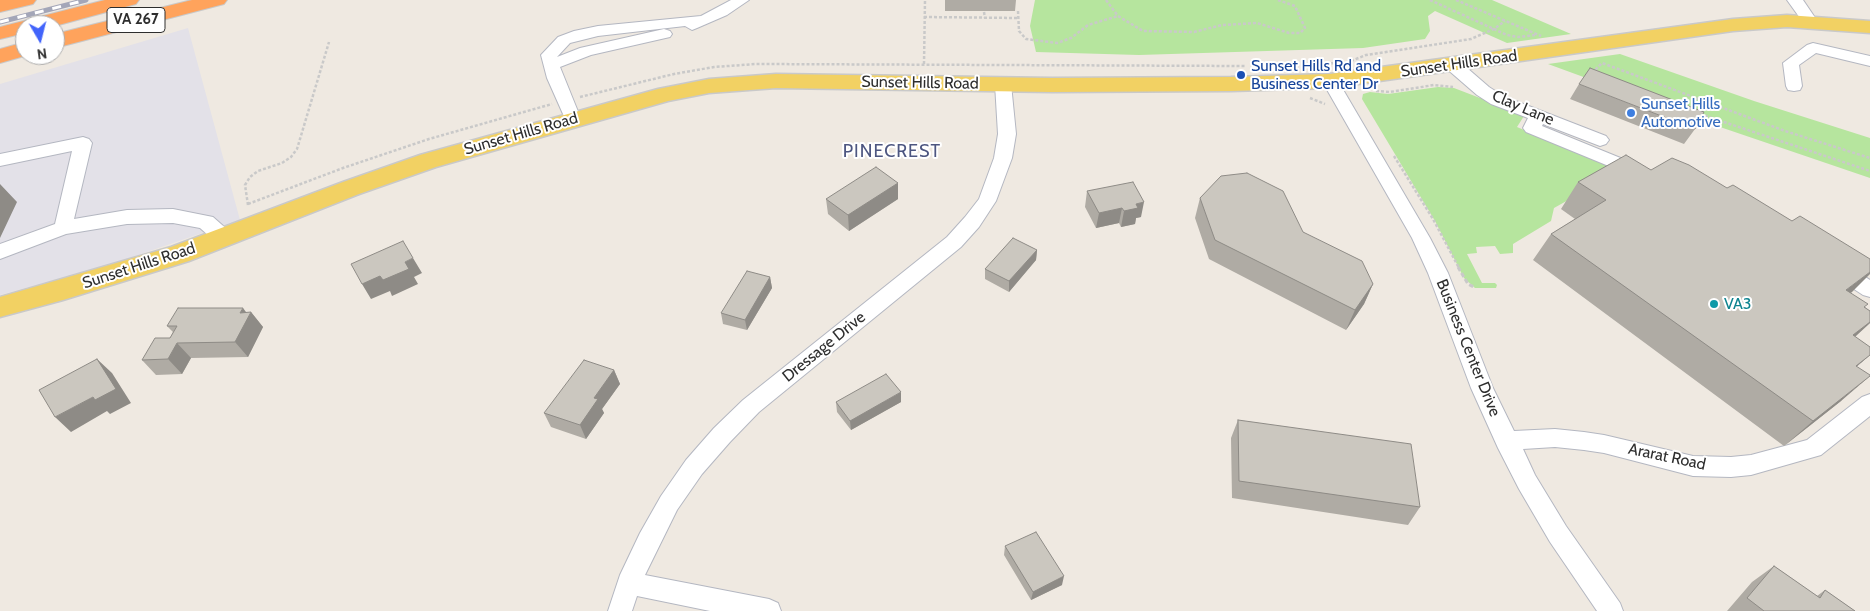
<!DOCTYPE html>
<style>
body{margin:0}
#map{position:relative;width:1870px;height:611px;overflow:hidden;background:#efe9e1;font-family:Cabin,sans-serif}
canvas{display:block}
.north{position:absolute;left:15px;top:15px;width:50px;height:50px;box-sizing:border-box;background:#fff;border:1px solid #ababab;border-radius:50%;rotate:172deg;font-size:14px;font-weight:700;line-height:20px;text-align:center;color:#2e2e2e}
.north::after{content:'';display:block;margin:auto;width:18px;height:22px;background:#4264fb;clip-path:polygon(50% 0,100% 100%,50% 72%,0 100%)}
</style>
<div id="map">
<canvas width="1870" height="611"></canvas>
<div class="north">N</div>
</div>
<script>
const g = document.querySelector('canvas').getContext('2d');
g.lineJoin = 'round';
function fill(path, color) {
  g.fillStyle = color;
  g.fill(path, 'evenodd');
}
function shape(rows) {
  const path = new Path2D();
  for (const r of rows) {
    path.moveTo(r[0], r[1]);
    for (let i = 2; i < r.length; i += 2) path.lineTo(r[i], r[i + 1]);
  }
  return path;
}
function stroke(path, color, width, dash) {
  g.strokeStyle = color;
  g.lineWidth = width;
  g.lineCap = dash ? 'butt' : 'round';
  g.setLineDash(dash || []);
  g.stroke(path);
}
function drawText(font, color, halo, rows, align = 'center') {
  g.font = font + ' Cabin,sans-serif';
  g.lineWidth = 4;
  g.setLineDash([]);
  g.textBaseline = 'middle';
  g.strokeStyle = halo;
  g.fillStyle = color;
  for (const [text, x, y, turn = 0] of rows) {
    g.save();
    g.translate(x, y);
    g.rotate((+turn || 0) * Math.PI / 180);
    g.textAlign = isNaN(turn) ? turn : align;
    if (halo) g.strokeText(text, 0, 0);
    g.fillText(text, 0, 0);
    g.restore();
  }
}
fill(shape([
 [188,28,240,220,109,265,0,295,0,84]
]), '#e3e1e8');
fill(shape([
 [1035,0,1492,0,1571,34,1507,43,1435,11,1428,16,1430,31,1425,39,1363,48,1139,55,1036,52,1030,26],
 [1620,54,1754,101,1870,138,1870,178,1720,127,1548,64],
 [1438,87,1454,88,1480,98,1485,98,1524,116,1517,127,1647,182,1604,180,1554,208,1551,221,1513,244,1513,253,1500,254,1495,246,1476,247,1477,253,1467,254,1482,283,1495,283,1497,285,1496,288,1475,288,1464,278,1435,221,1362,99,1363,94,1370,92,1388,94]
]), '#b6e59e');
const minor = shape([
 [731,0,749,0,727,15,697,28,692,30,685,26,598,36,570,43,557,57,580,48,664,29,670,31,672,34,670,37,591,55,560,67,581,119,579,123,573,125,567,123,547,78,541,55,558,37,574,31,598,26,701,16,731,0],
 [1787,0,1803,0,1818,22,1815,25,1805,25,1787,0],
 [1813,43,1870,56,1870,66,1816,53,1799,65,1802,86,1800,90,1794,91,1788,90,1786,86,1783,63,1807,45,1813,43],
 [1453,60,1459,61,1489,87,1503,96,1606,136,1609,140,1606,144,1600,146,1543,124,1542,126,1645,168,1648,172,1645,176,1639,178,1633,176,1526,132,1523,128,1528,118,1491,104,1477,95,1447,69,1445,65,1447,61,1453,60],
 [1330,76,1336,77,1338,81,1430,238,1448,273,1493,388,1514,431,1555,429,1584,432,1604,435,1693,456,1731,457,1751,455,1807,440,1862,397,1870,394,1870,416,1821,455,1751,475,1731,477,1693,476,1604,453,1584,450,1555,447,1523,449,1535,475,1566,526,1620,603,1623,611,1597,611,1550,542,1519,489,1498,448,1471,388,1428,273,1412,238,1322,81,1324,77,1330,76],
 [1003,79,1009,80,1011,84,1016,134,1012,158,996,201,979,227,961,247,759,412,730,442,702,474,677,510,645,575,769,599,778,603,781,611,710,611,637,596,632,611,608,611,620,575,640,533,661,496,686,460,714,428,743,400,947,237,965,217,979,199,994,158,998,134,995,84,997,80,1003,79],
 [83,137,89,139,92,143,74,219,127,210,173,209,213,217,230,232,232,237,230,242,223,244,216,242,200,228,173,223,127,224,66,234,0,259,0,244,55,224,72,151,0,166,0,154,83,137],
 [1838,262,1845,264,1870,280,1870,297,1863,295,1831,274,1828,269,1831,264,1838,262]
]);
const major = shape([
 [1787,15,1870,21,1870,33,1787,27,1733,31,1330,88,1231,91,1052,92,776,88,709,93,668,101,436,167,359,194,189,261,63,300,0,317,0,297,171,247,343,182,420,155,658,89,709,79,776,74,1052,78,1231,77,1330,74,1733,19,1787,15]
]);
const highway = shape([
 [0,0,36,0,33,4,0,12,0,0],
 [105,0,139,0,136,4,55,26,25,25,25,33,0,39,0,27,105,0],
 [192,0,227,0,224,4,55,48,55,34,192,0],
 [25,42,25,55,28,55,0,63,0,49,25,42]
]);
stroke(minor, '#b4b7c1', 2);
stroke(major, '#c9c9c9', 3);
stroke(highway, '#c9c9c9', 2);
stroke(shape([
 [1106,0,1118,16,1143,31,1194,32,1222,25,1257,23,1289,33,1300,33,1305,28,1295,6,1278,0],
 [1430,0,1507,35,1518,37,1536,35],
 [1456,0,1541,36],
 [1018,11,1019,31,1026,39,1057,43,1071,38,1088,25,1118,16],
 [984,12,985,18],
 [924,17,1018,18],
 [1351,61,1366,55,1471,39,1494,29,1505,21],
 [924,64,925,0],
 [1316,64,1337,63],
 [1599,74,1596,69,1602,63,1785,131,1870,158],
 [1376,91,1390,92,1434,85,1453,87],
 [580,97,674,74,714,67,756,64,1245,66],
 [1310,98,1325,104],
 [1700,114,1870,171],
 [1394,156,1433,219,1459,268],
 [248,204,343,168,429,139,552,104],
 [248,205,245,185,250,177,258,171,282,163,291,157,297,149,329,42]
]), '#c9c9c9', 2.5, [3, 2]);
stroke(shape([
 [1458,267,1468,284,1474,287]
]), '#c9c9c9', 3, [4.5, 2.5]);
fill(minor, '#fff');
fill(major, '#f2d163');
fill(highway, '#ffa35c');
const rail = shape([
 [0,22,86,0]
]);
stroke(rail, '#a3a6b8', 5);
stroke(rail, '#fff', 3, [9]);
fill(shape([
 [945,0,1016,0,1015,11,945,11],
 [1579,84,1695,129,1684,144,1570,99],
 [1651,170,1852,292,1850,293,1865,307,1870,311,1870,323,1855,337,1870,347,1870,355,1857,366,1841,401,1784,446,1533,260,1551,234,1575,219,1561,209,1578,182],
 [898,183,898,199,849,231,828,214,826,199],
 [1087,191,1141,217,1136,218,1135,224,1121,227,1119,223,1096,228,1085,207],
 [1200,198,1303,232,1373,284,1364,304,1346,330,1209,259,1195,218],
 [1037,250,1036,260,1009,292,985,279,985,269],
 [770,277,772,288,747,330,723,324,721,313],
 [251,312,263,327,248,357,191,358,182,374,156,375,142,360,170,338,173,332,167,326],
 [614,370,620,384,602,409,604,413,586,439,551,427,544,413],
 [836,402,901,402,851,430,837,412],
 [1238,420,1420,507,1408,525,1232,498,1231,438],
 [1005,546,1062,585,1031,600,1004,555],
 [1774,566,1817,596,1825,590,1855,611,1727,611,1752,582]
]), '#afaba4');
fill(shape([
 [898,183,898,199,849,231,848,215],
 [0,184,17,202,0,238],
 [1144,202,1141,217,1136,218,1135,224,1121,227,1124,211,1136,204],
 [1122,208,1119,223,1096,228,1099,213],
 [1037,250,1036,260,1009,292,1009,281],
 [413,258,422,273,414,277,418,284,392,296,390,291,371,299,362,284],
 [1870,272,1870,274,1852,292,1818,317,1846,290],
 [770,277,772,288,747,330,745,320],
 [1373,284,1364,304,1346,330,1355,310],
 [243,308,249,316,251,312,263,327,248,357,235,342,240,313],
 [1870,322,1870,323,1849,342,1853,335],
 [177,343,191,358,182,374,168,359],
 [1870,355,1846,376,1856,366],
 [97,359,112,373,131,403,110,414,107,411,71,432,55,417,93,397],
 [614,370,620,384,602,409,604,413,586,439,580,425,594,398],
 [1870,376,1841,401,1784,446,1813,421],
 [901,392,901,402,851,430,850,421],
 [1064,576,1062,585,1031,600,1033,592]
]), '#8e8b86');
const building = shape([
 [1590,68,1704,112,1695,129,1579,84,1590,68],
 [1626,155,1651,170,1672,158,1689,165,1727,188,1733,185,1792,221,1800,216,1870,259,1870,272,1846,290,1868,304,1864,307,1870,311,1870,322,1853,335,1870,347,1870,355,1856,366,1870,375,1870,376,1813,421,1551,234,1606,200,1578,182,1626,155],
 [876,167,898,183,848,215,826,199,876,167],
 [1247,173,1283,191,1303,232,1362,261,1373,284,1355,310,1215,240,1200,198,1221,176,1247,173],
 [1133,182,1144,202,1136,204,1138,208,1124,211,1122,208,1099,213,1087,191,1133,182],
 [1013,238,1037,250,1009,281,985,269,1013,238],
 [403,241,413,258,405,262,409,269,383,280,380,276,362,284,351,264,403,241],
 [747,271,770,277,745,320,721,313,747,271],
 [178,308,243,308,240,313,251,312,235,342,177,343,168,359,142,360,155,338,170,338,177,326,167,326,178,308],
 [97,359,116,389,95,400,93,397,55,417,39,390,97,359],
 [584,360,614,370,594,398,598,399,580,425,544,413,584,360],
 [886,374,901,392,850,421,836,402,886,374],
 [1238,420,1411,444,1420,507,1239,481,1238,420],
 [1036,532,1064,576,1033,592,1005,546,1036,532],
 [1774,566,1820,598,1825,590,1855,611,1764,611,1747,598,1774,566]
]);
fill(building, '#cbc7bf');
stroke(building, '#8e8b86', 1);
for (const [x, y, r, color] of [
 [1241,75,5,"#1a4fb4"],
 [1631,113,5,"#3f7fe0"],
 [1714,304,5,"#0f9aa8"]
]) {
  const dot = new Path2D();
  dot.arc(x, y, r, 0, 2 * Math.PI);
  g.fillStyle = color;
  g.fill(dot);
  stroke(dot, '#fff', 2);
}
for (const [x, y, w] of [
 [136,20,58]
]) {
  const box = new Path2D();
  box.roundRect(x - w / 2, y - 12.5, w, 25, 4);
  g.fillStyle = '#fff';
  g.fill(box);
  stroke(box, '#2e2e2e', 1);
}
drawText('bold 15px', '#2e2e2e', null, [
 ["VA 267",136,20]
]);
drawText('16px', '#2e2e2e', '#fff', [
 ["Sunset Hills Road",1459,64,-8],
 ["Sunset Hills Road",920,83,1],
 ["Clay Lane",1523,108,23],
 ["Sunset Hills Road",521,134,-16],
 ["Sunset Hills Road",139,266,-18],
 ["Dressage Drive",824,347,-39],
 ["Business Center Drive",1468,348,68],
 ["Ararat Road",1667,457,12]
]);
drawText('16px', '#164399', '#fff', [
 ["Sunset Hills Rd and",1251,66],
 ["Business Center Dr",1251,84]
], 'left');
drawText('16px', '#366cbe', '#fff', [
 ["Sunset Hills",1641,104],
 ["Automotive",1641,122]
], 'left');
drawText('16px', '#0d838f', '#fff', [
 ["VA3",1724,304]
], 'left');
g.letterSpacing = '1px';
drawText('18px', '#4d5680', '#fff', [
 ["PINECREST",892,152]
]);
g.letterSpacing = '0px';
</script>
